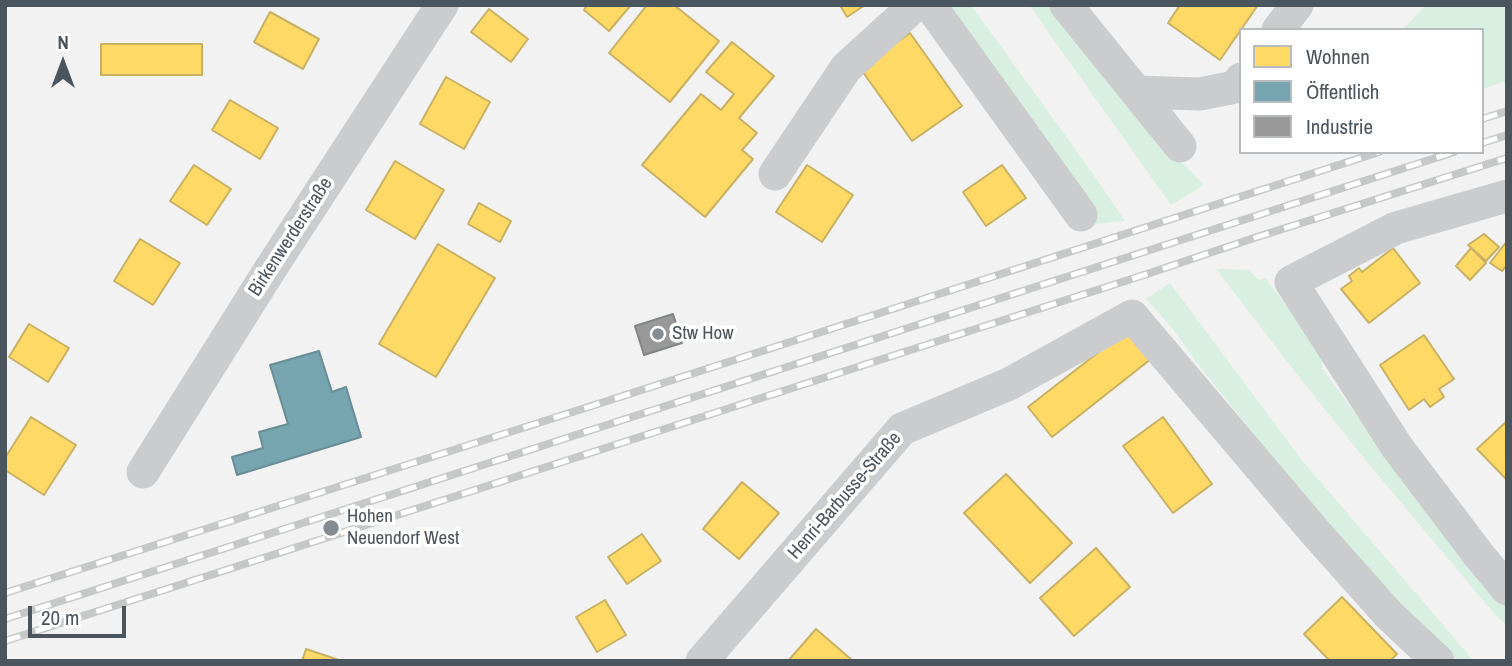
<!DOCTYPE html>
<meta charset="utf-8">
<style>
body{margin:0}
#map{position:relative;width:1512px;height:666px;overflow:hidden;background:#f2f2f2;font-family:"Archivo Narrow",sans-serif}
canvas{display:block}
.frame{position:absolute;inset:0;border:7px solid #4b555d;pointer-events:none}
.legend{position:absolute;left:1239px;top:28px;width:245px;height:126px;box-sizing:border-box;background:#fff;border:2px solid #b7bbbe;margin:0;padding:9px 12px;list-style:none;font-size:21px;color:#4b555d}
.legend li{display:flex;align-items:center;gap:14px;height:35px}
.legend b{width:35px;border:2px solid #b7bbbe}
.north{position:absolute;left:28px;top:28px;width:70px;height:70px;-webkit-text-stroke:5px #fff;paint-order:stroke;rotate:0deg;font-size:19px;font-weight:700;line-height:28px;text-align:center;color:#4b555d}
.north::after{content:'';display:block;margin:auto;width:24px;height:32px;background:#4b555d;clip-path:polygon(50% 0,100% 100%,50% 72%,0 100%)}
.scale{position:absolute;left:28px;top:606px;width:98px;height:32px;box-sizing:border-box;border:4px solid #4b555d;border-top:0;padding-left:9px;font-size:21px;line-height:24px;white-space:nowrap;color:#4b555d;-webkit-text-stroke:5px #fff;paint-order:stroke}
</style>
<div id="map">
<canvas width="1512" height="666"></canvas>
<div class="frame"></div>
<ul class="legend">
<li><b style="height:19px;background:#ffd966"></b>Wohnen</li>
<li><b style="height:19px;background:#76a5af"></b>Öffentlich</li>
<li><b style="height:19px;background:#999"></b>Industrie</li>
</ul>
<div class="north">N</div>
<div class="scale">20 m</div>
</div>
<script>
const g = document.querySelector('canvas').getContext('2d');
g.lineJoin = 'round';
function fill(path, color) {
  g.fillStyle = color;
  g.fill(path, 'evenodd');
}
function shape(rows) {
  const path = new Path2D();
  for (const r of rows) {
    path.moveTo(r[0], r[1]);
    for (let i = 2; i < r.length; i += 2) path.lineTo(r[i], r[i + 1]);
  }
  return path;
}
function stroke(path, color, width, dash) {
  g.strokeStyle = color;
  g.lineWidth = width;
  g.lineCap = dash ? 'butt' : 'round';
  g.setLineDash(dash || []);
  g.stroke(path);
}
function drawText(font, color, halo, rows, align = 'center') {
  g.font = font + ' "Archivo Narrow",sans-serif';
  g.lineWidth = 7;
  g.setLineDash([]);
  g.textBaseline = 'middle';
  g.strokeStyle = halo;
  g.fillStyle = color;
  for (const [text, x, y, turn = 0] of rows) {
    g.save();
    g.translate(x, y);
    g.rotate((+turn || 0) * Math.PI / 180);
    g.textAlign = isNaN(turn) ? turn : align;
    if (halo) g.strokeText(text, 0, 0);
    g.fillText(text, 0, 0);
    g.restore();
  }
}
fill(shape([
 [942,5,971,5,1091,171,1125,221,1095,224],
 [1029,5,1052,5,1168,148,1204,185,1171,205],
 [1426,5,1507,5,1507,81,1482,89,1482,30,1402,30],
 [1216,269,1249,270,1259,280,1265,278,1322,352,1322,368,1389,460,1507,604,1507,626,1496,616,1368,463,1299,377],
 [1170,283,1301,459,1474,661,1458,661,1390,594,1308,502,1197,363,1172,328,1146,299]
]), '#d9efe1');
const homes = shape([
 [587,5,631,5,609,31,584,10,587,5],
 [647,5,674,5,719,41,670,102,609,53,647,5],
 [840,5,865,5,847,17,840,5],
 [1180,5,1258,5,1220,60,1168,23,1180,5],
 [489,9,528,39,511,62,471,32,489,9],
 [270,12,319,39,303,69,254,42,270,12],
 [910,33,962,106,912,141,860,68,910,33],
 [732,42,774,76,739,118,757,133,742,150,753,159,705,217,642,165,701,94,721,110,734,94,706,72,732,42],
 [101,44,202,44,202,75,101,75,101,44],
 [446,77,490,102,464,149,420,124,446,77],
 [230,100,278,128,260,159,212,130,230,100],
 [395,161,444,190,415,239,366,210,395,161],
 [194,165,231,189,207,225,170,201,194,165],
 [807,165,853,195,822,242,776,212,807,165],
 [1002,165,1026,198,986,226,963,192,1002,165],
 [479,203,511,221,500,242,468,224,479,203],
 [1484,234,1499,247,1486,261,1468,245,1484,234],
 [140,239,180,263,153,305,114,281,140,239],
 [1507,241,1507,265,1502,271,1490,263,1507,241],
 [438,244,495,278,436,377,379,344,438,244],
 [1393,248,1420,283,1369,323,1341,289,1352,281,1349,276,1359,268,1362,272,1393,248],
 [1471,248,1486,263,1470,280,1456,266,1471,248],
 [29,324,69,348,48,382,9,357,29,324],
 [1127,330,1151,359,1052,437,1028,407,1127,330],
 [1424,335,1454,379,1439,389,1444,397,1430,407,1424,399,1409,410,1380,365,1424,335],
 [31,417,76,445,44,495,5,470,5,458,31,417],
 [1163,417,1212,484,1173,513,1123,446,1163,417],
 [1507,421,1507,480,1477,449,1507,421],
 [1006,474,1072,543,1030,583,964,513,1006,474],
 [742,482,779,513,739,559,703,529,742,482],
 [642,534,661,561,627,584,608,557,642,534],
 [1096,548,1130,587,1074,636,1040,598,1096,548],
 [1342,597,1397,654,1390,661,1330,661,1304,634,1342,597],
 [605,600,626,635,597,652,576,617,605,600],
 [816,629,853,661,788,661,816,629],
 [306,649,342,661,302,661,306,649]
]);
fill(homes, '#ffd966');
stroke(homes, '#c9b163', 2);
const public = shape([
 [319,351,332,392,346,387,361,437,237,475,232,457,263,448,259,432,288,424,270,365,319,351]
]);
fill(public, '#76a5af');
stroke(public, '#698d96', 2);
const industry = shape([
 [673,314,682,343,644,355,635,326,673,314]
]);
fill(industry, '#999');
stroke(industry, '#828587', 2);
stroke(shape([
 [930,5,1081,215],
 [1066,5,1180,146],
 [1278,30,1297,5],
 [1137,92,1200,94,1235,87,1241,79],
 [775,174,846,68,915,5],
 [1507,196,1396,228,1291,282,1397,447,1478,554,1507,589],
 [143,472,271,268,442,5],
 [702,661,902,429,1009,384,1132,316,1315,532,1389,615,1438,661]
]), '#cacccd', 33);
const rail = shape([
 [1482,119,1507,111],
 [1482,143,1507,135],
 [5,593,629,394,1379,152],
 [5,619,1454,152],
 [5,641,1147,274,1254,238,1507,158]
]);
stroke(rail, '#c6c8c8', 8);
stroke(rail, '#fff', 5, [16]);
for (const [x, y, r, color] of [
 [658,334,7,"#858c91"],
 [331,528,9,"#858c91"]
]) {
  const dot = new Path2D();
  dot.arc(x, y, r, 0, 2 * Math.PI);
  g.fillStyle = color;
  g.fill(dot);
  stroke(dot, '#fff', 2.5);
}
drawText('19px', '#4b555d', '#fff', [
 ["Birkenwerderstraße",291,237,-57],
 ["Henri-Barbusse-Straße",845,496,-49]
]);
drawText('19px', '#4b555d', '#fff', [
 ["Stw How",672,334],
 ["Hohen",347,517],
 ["Neuendorf West",347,539]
], 'left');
</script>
